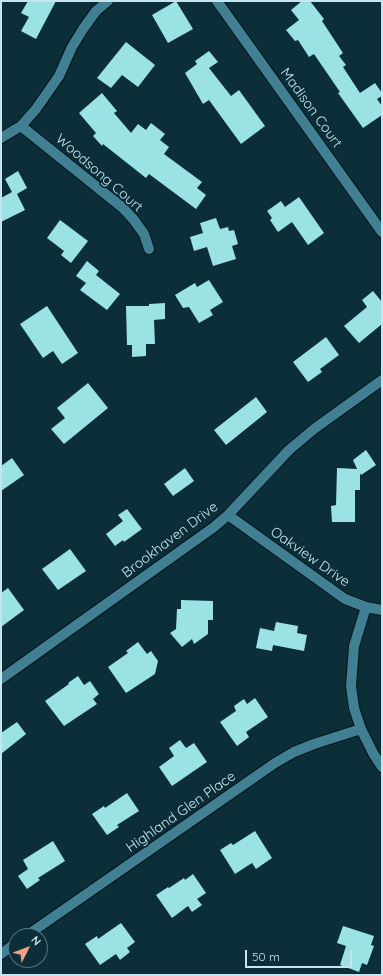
<!DOCTYPE html>
<style>
body{margin:0}
#map{position:relative;width:383px;height:976px;overflow:hidden;background:#0c2e38;font-family:Quicksand,sans-serif}
canvas{display:block}
.frame{position:absolute;inset:0;border:2px solid #c6e5ef;pointer-events:none}
.north{position:absolute;left:8px;top:928px;width:40px;height:40px;box-sizing:border-box;background:#0c2e38;border:1px solid #567781;border-radius:50%;rotate:48deg;font-size:11px;font-weight:700;line-height:16px;text-align:center;color:#c6e5ef}
.north::after{content:'';display:block;margin:auto;width:14px;height:18px;background:#f39f82;clip-path:polygon(50% 0,100% 100%,50% 72%,0 100%)}
.scale{position:absolute;left:245px;top:950px;width:107px;height:18px;box-sizing:border-box;border:2px solid #c6e5ef;border-top:0;padding-left:5px;font-size:12px;line-height:14px;white-space:nowrap;color:#c6e5ef;-webkit-text-stroke:3px #0c2e38;paint-order:stroke}
</style>
<div id="map">
<canvas width="383" height="976"></canvas>
<div class="frame"></div>
<div class="north">N</div>
<div class="scale">50 m</div>
</div>
<script>
const g = document.querySelector('canvas').getContext('2d');
g.lineJoin = 'round';
function fill(path, color) {
  g.fillStyle = color;
  g.fill(path, 'evenodd');
}
function shape(rows) {
  const path = new Path2D();
  for (const r of rows) {
    path.moveTo(r[0], r[1]);
    for (let i = 2; i < r.length; i += 2) path.lineTo(r[i], r[i + 1]);
  }
  return path;
}
function stroke(path, color, width, dash) {
  g.strokeStyle = color;
  g.lineWidth = width;
  g.lineCap = dash ? 'butt' : 'round';
  g.setLineDash(dash || []);
  g.stroke(path);
}
function drawText(font, color, halo, rows, align = 'center') {
  g.font = font + ' Quicksand,sans-serif';
  g.lineWidth = 4;
  g.setLineDash([]);
  g.textBaseline = 'middle';
  g.strokeStyle = halo;
  g.fillStyle = color;
  for (const [text, x, y, turn = 0] of rows) {
    g.save();
    g.translate(x, y);
    g.rotate((+turn || 0) * Math.PI / 180);
    g.textAlign = isNaN(turn) ? turn : align;
    if (halo) g.strokeText(text, 0, 0);
    g.fillText(text, 0, 0);
    g.restore();
  }
}
fill(shape([
 [28,1,56,1,36,39,21,31,29,17,21,13],
 [176,1,193,29,168,43,152,15],
 [302,1,310,1,324,19,322,21,343,53,339,56,346,65,343,67,360,93,375,83,382,93,382,96,377,99,382,106,382,115,363,128,338,93,340,92,314,54,309,57,298,40,295,41,286,30,299,20,291,10],
 [126,42,155,65,138,87,122,75,111,88,97,78],
 [209,51,218,62,209,68,231,96,239,90,265,126,241,144,209,100,203,104,185,73,197,64,195,61],
 [102,93,117,111,114,113,131,133,138,124,146,130,151,123,165,134,160,140,169,147,164,154,202,182,197,188,206,195,196,209,149,174,146,178,103,144,102,146,93,136,96,133,79,113],
 [18,171,27,188,17,194,25,210,1,222,1,198,12,192,5,179],
 [299,197,324,233,308,245,292,222,278,232,270,220,272,218,267,211,281,201,285,207],
 [216,218,220,229,228,227,229,231,234,230,238,244,232,246,236,259,213,266,207,247,194,251,190,237,203,233,200,223],
 [60,220,88,241,71,263,61,255,64,251,47,238],
 [87,261,99,271,96,275,120,294,107,310,80,290,86,283,76,276],
 [209,280,223,302,210,310,213,315,199,323,189,307,183,308,175,295,195,283,197,287],
 [373,291,382,302,382,324,359,343,344,326,367,307,362,300],
 [165,303,165,319,154,320,155,344,146,344,146,356,132,357,132,345,127,345,126,306,149,306,149,304],
 [47,306,78,353,62,364,53,351,43,358,20,324],
 [326,337,339,355,320,369,322,372,308,382,293,362],
 [88,383,108,408,64,444,51,429,65,418,57,408],
 [256,397,267,412,226,445,214,430],
 [366,450,376,465,361,475,360,473,360,490,355,490,355,522,332,522,331,506,336,505,337,468,357,469,353,460],
 [12,458,24,475,1,491,1,466],
 [185,468,194,481,173,496,164,484],
 [127,509,142,529,124,542,123,540,115,546,106,534,123,521,118,515],
 [70,549,86,571,58,590,42,569],
 [8,588,24,610,1,627,1,593],
 [181,600,213,601,213,620,208,620,208,634,194,644,192,639,182,647,170,633,176,629,177,609,181,609],
 [276,622,298,626,297,633,307,635,304,651,273,645,272,651,256,648,260,628,274,631],
 [138,642,147,654,151,651,158,661,155,674,126,693,108,667,128,653,126,651],
 [78,676,84,685,90,681,99,694,93,699,97,704,64,726,45,701,69,684,68,683],
 [255,698,268,717,246,732,249,737,237,746,220,722,236,711,234,706,244,699,247,704],
 [17,722,26,734,1,754,1,733],
 [180,740,186,748,194,743,207,762,172,786,159,767,174,756,169,748],
 [127,793,139,811,117,825,119,827,107,835,92,814,104,806,105,808],
 [255,831,272,858,256,869,252,863,235,874,220,850,231,843,233,845],
 [53,841,65,861,38,878,40,880,27,889,18,876,28,869,23,860],
 [193,874,206,893,197,899,202,905,192,912,188,906,172,918,156,895,168,887,169,888,184,878,185,880],
 [121,923,135,942,127,948,130,952,120,960,116,954,100,965,85,944,97,936,98,939],
 [343,926,374,936,371,945,374,946,367,965,362,963,359,972,340,965,346,946,337,943]
]), '#9be2e5');
const minor = shape([
 [217,1,382,232],
 [21,126,123,208,134,220,144,234,149,249],
 [1,138,21,126,36,109,59,76,72,47,83,29,96,11,108,1],
 [228,515,345,599,366,607,382,610],
 [366,607,354,646,351,686,354,708,361,729,373,753,382,767],
 [1,679,214,527,228,515,289,450,314,429,382,380],
 [26,936,275,763,294,752,314,744,361,729],
 [1,954,16,943]
]);
stroke(minor, '#03151b', 12);
stroke(minor, '#418093', 10);
drawText('14px', '#c6e5ef', '#0c2e38', [
 ["Madison Court",311,108,54],
 ["Woodsong Court",99,173,41],
 ["Brookhaven Drive",170,540,-37],
 ["Oakview Drive",310,557,35],
 ["Highland Glen Place",181,812,-35]
]);
</script>
